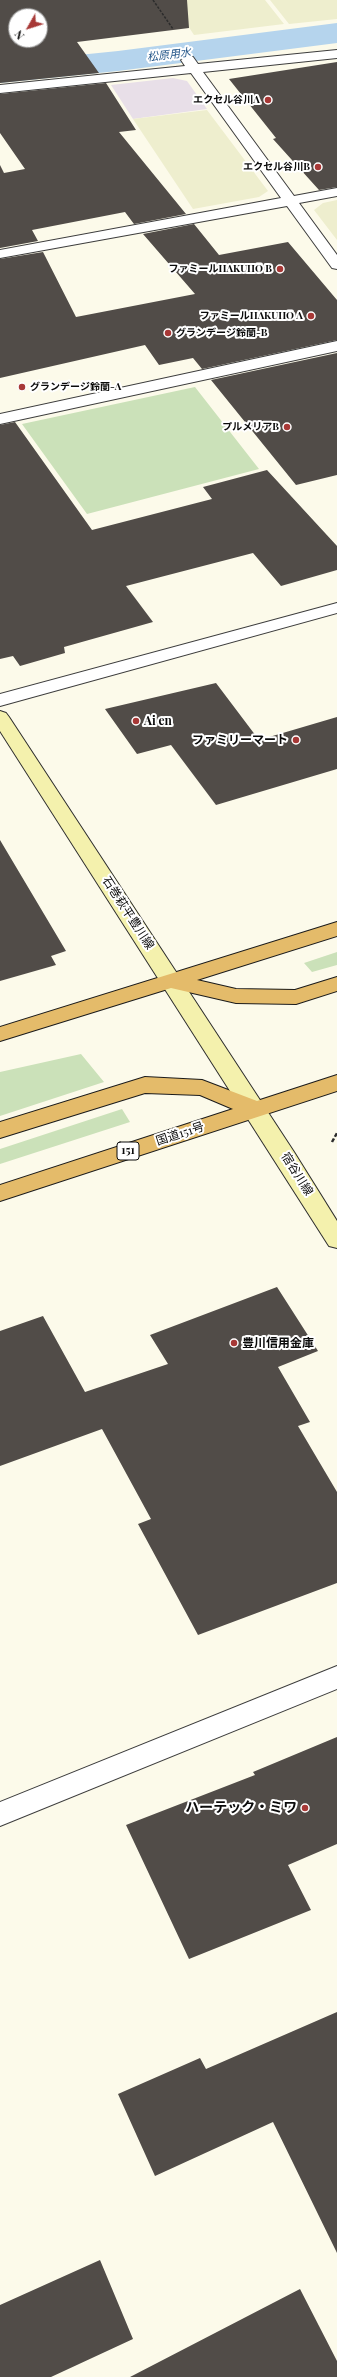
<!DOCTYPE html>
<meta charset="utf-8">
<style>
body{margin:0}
#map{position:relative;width:337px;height:2377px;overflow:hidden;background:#fcfaea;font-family:"Playfair Display",serif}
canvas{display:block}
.north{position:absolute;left:8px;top:8px;width:40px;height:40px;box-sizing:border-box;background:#fff;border:1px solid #9d9d9d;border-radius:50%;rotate:231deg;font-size:11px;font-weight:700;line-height:16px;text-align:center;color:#0a0a0a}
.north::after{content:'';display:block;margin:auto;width:14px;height:18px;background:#a73836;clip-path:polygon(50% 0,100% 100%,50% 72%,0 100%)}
</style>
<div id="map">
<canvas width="337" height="2377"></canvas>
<div class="north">N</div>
</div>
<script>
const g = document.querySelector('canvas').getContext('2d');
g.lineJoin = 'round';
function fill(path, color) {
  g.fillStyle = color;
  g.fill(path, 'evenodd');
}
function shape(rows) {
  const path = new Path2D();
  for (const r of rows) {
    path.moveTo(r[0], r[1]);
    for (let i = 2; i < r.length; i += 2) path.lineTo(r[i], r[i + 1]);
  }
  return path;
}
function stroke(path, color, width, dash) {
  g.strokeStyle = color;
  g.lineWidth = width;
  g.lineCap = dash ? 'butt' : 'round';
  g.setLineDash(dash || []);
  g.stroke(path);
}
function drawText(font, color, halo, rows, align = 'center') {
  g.font = font + ' "Playfair Display","Noto Sans JP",serif';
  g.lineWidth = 4;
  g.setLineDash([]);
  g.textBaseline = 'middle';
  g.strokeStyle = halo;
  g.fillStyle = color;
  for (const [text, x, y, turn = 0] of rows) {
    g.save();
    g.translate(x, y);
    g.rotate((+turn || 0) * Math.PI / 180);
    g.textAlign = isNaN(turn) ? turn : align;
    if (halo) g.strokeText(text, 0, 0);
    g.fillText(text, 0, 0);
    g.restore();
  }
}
fill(shape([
 [173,78,187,81,207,109,133,119,111,85]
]), '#e8dfe8');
fill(shape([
 [171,0,265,0,284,24,194,35],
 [270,0,337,0,337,19,289,24],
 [207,110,268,191,259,197,193,209,133,119],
 [337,200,337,240,314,210,323,203]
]), '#eeeece');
fill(shape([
 [195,387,259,469,87,514,22,424],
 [337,952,337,965,312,972,304,963],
 [81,1054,104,1082,0,1116,0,1072],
 [122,1109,130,1122,0,1164,0,1149]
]), '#cbe1b9');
fill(shape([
 [337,23,337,43,118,71,0,83,0,63,118,51,337,23]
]), '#b5d4ed');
fill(shape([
 [0,0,187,0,189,28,77,42,99,73,0,83],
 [16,16,40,16,40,40,16,40],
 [337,62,337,187,319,190,273,139,276,138,229,79],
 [106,83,136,130,119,132,186,214,134,224,125,212,32,230,38,241,0,248,0,165,4,173,25,169,0,133,0,94],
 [194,224,219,255,288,242,337,300,337,340,202,369,193,358,159,365,145,345,0,378,0,259,43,252,76,317,195,294,143,234],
 [337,353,337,475,296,485,211,380],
 [15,422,92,530,212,499,203,487,267,470,337,546,337,570,281,586,253,553,126,586,153,622,64,647,65,653,20,666,13,656,0,659,0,425],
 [216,683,259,740,337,717,337,769,216,805,171,745,137,754,105,709],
 [0,840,66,951,51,956,56,965,0,981],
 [277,1287,318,1351,278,1367,310,1422,298,1426,337,1492,337,1583,198,1635,138,1524,151,1519,102,1429,0,1466,0,1331,43,1316,85,1392,168,1364,150,1335],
 [337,1737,337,1844,288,1865,311,1910,189,1959,126,1825,255,1775,253,1772],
 [337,2012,337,2253,273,2122,155,2176,118,2094,200,2058,206,2069],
 [100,2260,133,2339,51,2377,0,2377,0,2305],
 [300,2289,337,2361,337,2377,130,2377]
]), '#514c48');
const minor = shape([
 [337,50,337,58,203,72,294,196,337,188,337,196,299,203,337,255,337,269,332,268,287,206,0,258,0,250,281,198,191,73,0,93,0,85,185,66,181,60,188,56,193,57,198,64,337,50],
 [337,341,337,351,0,424,0,414,337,341],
 [337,603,337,613,0,706,0,694,337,603],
 [337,1666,337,1689,0,1826,0,1802,337,1666]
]);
const secondary = shape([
 [0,711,6,713,9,717,294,1152,337,1221,337,1248,329,1246,0,731,0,711]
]);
const trunk = shape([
 [337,922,337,936,197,980,236,989,295,990,337,977,337,991,296,1004,236,1003,171,988,0,1041,0,1027,337,922],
 [337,1075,337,1091,0,1201,0,1185,233,1109,200,1095,145,1093,0,1138,0,1122,145,1077,202,1080,257,1101,337,1075]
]);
stroke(minor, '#3d3d3d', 2);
stroke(secondary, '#2c2c2c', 2);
stroke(trunk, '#1b1b1b', 2);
stroke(shape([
 [153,0,173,29]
]), '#2c2c2c', 1.5, [2.5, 1.5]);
stroke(shape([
 [332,1142,337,1133]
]), '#2c2c2c', 2.5, [4, 2]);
fill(minor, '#fff');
fill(secondary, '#f4f1ad');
fill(trunk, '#e4bb6a');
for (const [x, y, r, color] of [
 [268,100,4,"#a73836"],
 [318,167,4,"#a73836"],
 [280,269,4,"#a73836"],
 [311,316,4,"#a73836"],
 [168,333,4,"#a73836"],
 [22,387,4,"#a73836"],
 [287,427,4,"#a73836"],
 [136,721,4,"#a73836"],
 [296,740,4,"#a73836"],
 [234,1343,4,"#a73836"],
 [305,1808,4,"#a73836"]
]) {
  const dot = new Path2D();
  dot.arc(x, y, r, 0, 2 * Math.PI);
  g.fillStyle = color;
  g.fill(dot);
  stroke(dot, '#fff', 1.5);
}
drawText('bold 10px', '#0a0a0a', '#fff', [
 ["エクセル谷川A",260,100],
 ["エクセル谷川B",310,167],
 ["ファミールHAKUHŌ B",272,269],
 ["ファミールHAKUHŌ A",303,316],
 ["グランデージ鈴蘭-B",176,333,"left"],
 ["グランデージ鈴蘭-A",30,387,"left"],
 ["プルメリアB",279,427]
], 'right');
drawText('italic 11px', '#25578a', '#fff', [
 ["松原用水",169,55,-7]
]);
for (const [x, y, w] of [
 [128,1151,22]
]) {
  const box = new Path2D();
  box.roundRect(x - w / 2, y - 9, w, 18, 3);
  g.fillStyle = '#fff';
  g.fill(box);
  stroke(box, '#0a0a0a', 1);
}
drawText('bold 11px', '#0a0a0a', null, [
 ["151",128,1151]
]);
drawText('bold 12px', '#0a0a0a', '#fff', [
 ["Ai en",144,721],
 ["ファミリーマート",288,740,"right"],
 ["豊川信用金庫",242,1343]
], 'left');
drawText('12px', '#0a0a0a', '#fff', [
 ["石巻萩平豊川線",128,913,57],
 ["国道151号",180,1134,-18],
 ["宿谷川線",297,1174,58]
]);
drawText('bold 14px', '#0a0a0a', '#fff', [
 ["ハーテック・ミワ",297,1808]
], 'right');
</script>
